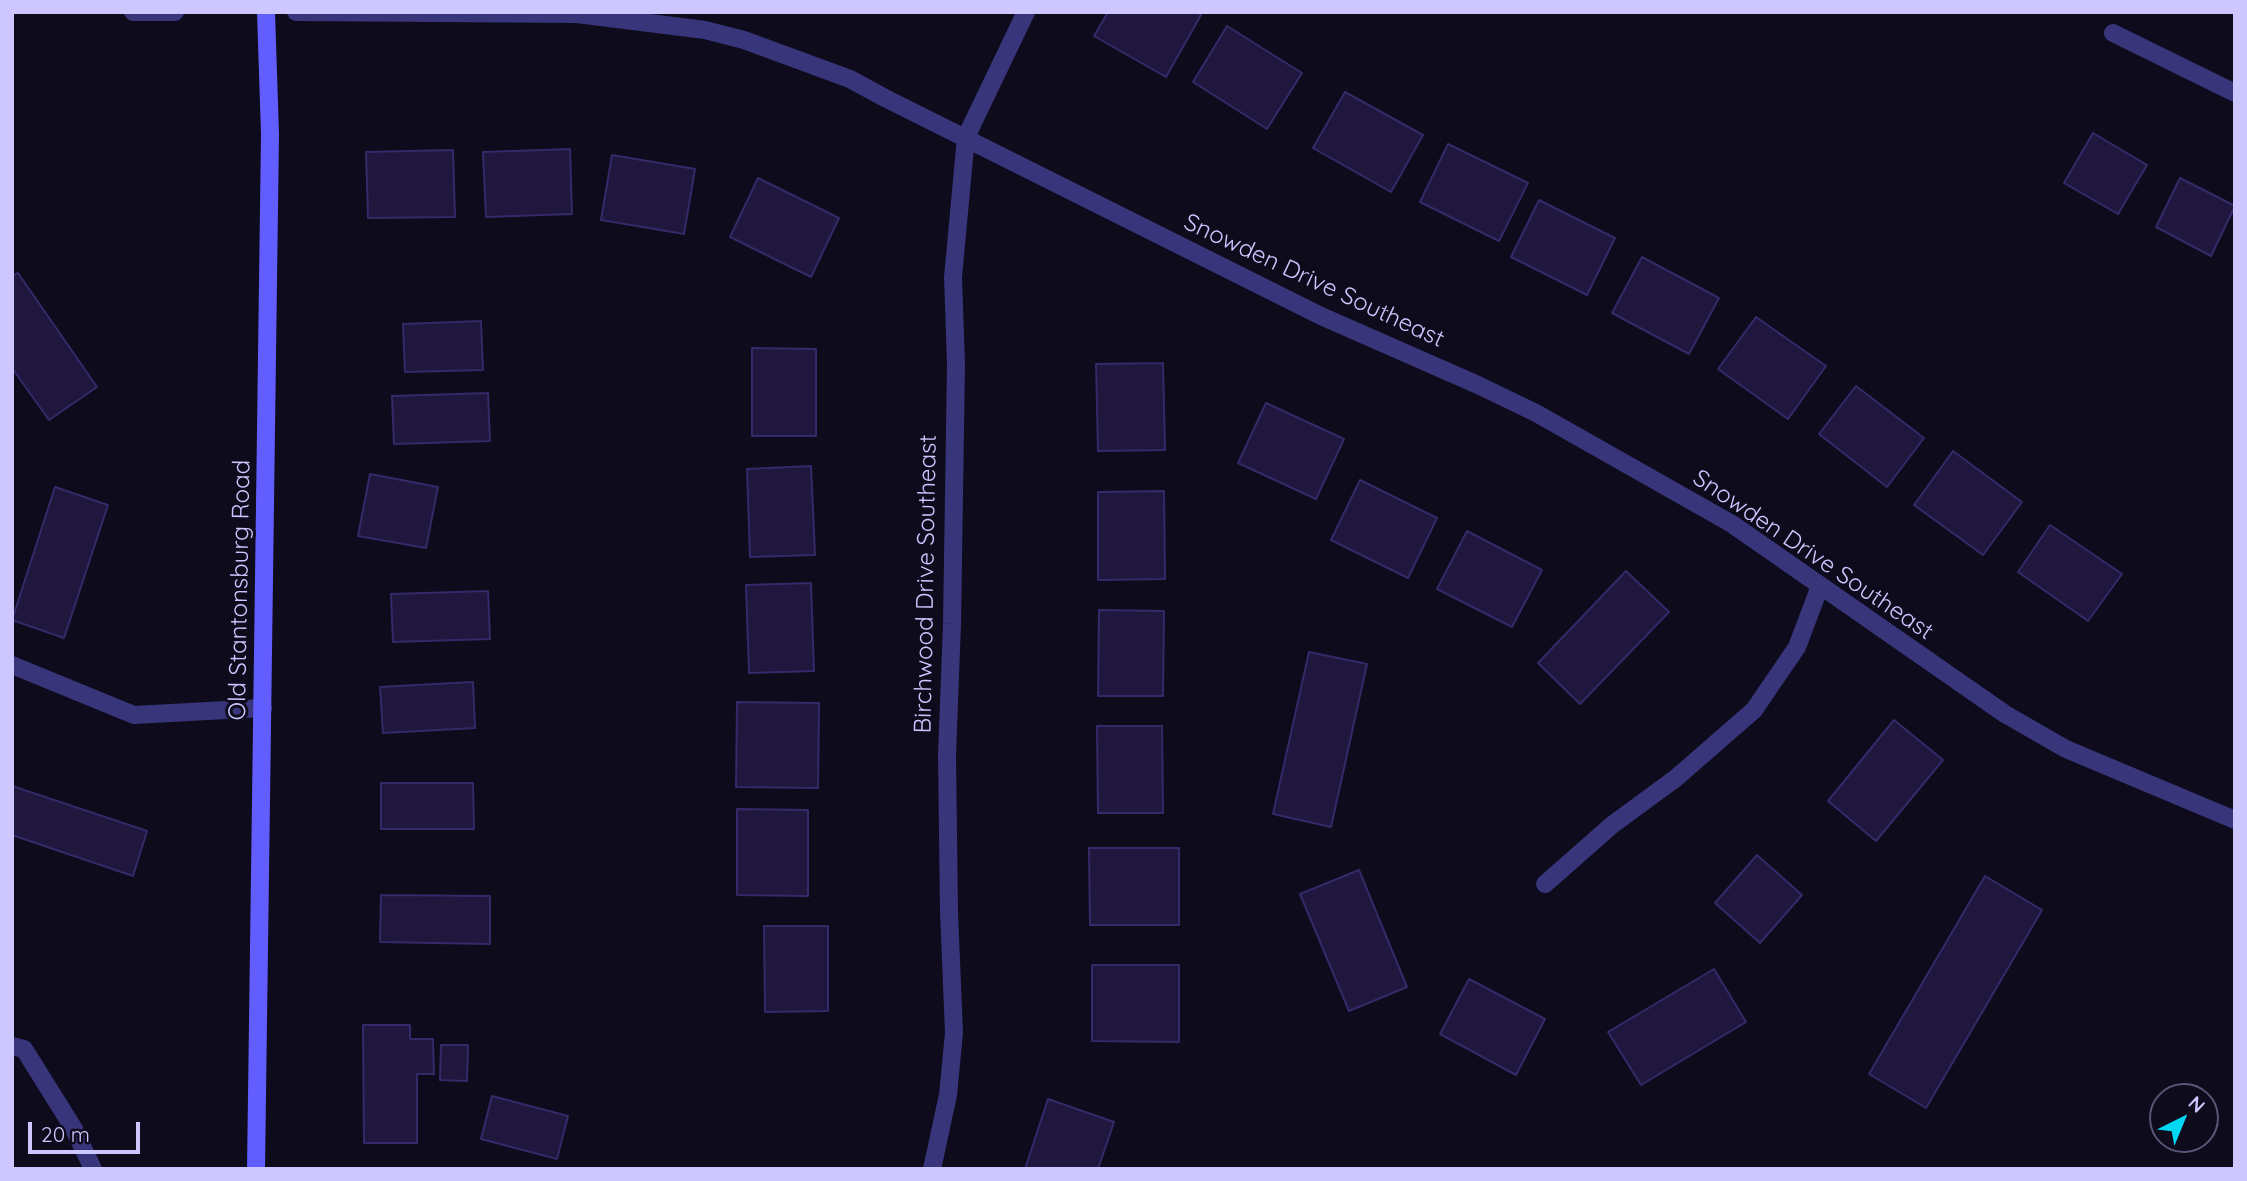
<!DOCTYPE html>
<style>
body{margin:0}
#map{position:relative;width:2247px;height:1181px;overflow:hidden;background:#0e0b1c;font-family:Quicksand,sans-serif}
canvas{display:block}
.frame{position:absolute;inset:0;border:14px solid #cdc6ff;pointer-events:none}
.north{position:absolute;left:2149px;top:1083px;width:70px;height:70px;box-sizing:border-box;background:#0e0b1c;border:2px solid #5a5677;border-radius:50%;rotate:43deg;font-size:19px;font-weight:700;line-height:28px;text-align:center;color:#cdc6ff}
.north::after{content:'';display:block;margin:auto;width:24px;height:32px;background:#00d7f1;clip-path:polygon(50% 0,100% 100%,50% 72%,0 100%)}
.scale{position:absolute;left:28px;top:1122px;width:112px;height:32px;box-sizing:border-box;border:4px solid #cdc6ff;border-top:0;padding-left:9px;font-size:21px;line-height:24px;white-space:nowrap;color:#cdc6ff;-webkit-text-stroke:5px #0e0b1c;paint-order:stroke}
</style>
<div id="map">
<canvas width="2247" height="1181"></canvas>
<div class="frame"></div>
<div class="north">N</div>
<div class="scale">20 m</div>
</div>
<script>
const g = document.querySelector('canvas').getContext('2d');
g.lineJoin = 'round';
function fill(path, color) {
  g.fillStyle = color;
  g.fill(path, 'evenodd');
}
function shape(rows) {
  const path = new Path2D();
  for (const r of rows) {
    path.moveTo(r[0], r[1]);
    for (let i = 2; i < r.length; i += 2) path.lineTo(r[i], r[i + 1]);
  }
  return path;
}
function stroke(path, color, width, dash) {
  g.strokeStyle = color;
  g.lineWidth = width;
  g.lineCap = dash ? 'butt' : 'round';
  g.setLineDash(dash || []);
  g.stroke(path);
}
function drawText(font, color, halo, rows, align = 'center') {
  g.font = font + ' Quicksand,sans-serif';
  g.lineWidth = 6;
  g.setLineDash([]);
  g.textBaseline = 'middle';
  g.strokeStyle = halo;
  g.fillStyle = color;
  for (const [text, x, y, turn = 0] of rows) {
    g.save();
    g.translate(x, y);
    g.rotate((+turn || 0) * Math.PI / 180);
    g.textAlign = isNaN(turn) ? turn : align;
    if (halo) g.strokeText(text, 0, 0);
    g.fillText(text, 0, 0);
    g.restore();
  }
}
const building = shape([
 [1108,12,1197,12,1201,15,1166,77,1094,36,1108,12],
 [1227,26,1302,73,1267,129,1193,82,1227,26],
 [1345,92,1423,135,1391,192,1313,148,1345,92],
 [2093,133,2147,165,2118,214,2064,183,2093,133],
 [1448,144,1528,183,1499,241,1420,202,1448,144],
 [570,149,572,214,486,217,483,152,570,149],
 [453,150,455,217,368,218,366,152,453,150],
 [612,155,695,169,684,234,601,220,612,155],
 [758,178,839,218,811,277,730,237,758,178],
 [2180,178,2235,206,2211,256,2156,227,2180,178],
 [1539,200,1615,238,1587,295,1511,257,1539,200],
 [1642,257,1719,298,1689,354,1612,313,1642,257],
 [18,273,97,387,49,420,12,368,12,276,18,273],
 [1756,317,1826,366,1788,419,1718,369,1756,317],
 [481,321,483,370,405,372,403,324,481,321],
 [752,348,816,349,816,436,752,436,752,348],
 [1163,363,1165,450,1098,451,1096,364,1163,363],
 [1856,386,1924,438,1887,487,1819,434,1856,386],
 [488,393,490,441,394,444,392,396,488,393],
 [1266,403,1344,439,1316,499,1238,463,1266,403],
 [1953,451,2022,502,1983,555,1914,505,1953,451],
 [811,466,815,555,750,557,747,469,811,466],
 [370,474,438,487,426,548,358,536,370,474],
 [1360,480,1437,518,1408,578,1331,540,1360,480],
 [55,487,108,505,64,638,12,620,55,487],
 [1164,491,1165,579,1098,580,1098,492,1164,491],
 [2050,525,2122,574,2088,621,2018,572,2050,525],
 [1467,531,1542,570,1512,627,1437,589,1467,531],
 [1626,571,1669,612,1580,704,1538,663,1626,571],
 [811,583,814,671,749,673,746,585,811,583],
 [488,591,490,639,393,642,391,594,488,591],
 [1099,610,1164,611,1163,696,1098,696,1099,610],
 [1309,652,1367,664,1331,827,1273,814,1309,652],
 [473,682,475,728,383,733,380,687,473,682],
 [737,702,819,703,818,788,736,787,737,702],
 [1894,720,1943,760,1876,841,1828,801,1894,720],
 [1097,726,1162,726,1163,813,1098,813,1097,726],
 [381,783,473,783,474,829,381,829,381,783],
 [12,786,147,831,133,876,12,835,12,786],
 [737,809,808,810,808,896,737,895,737,809],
 [1089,848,1179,848,1179,925,1090,925,1089,848],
 [1757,855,1802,895,1760,943,1715,903,1757,855],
 [1359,870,1407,987,1349,1011,1300,894,1359,870],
 [1985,876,2042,910,1926,1108,1869,1074,1985,876],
 [381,895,490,896,490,944,380,942,381,895],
 [764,926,828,926,828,1011,765,1012,764,926],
 [1092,965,1179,965,1179,1042,1092,1041,1092,965],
 [1714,969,1746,1022,1641,1085,1608,1032,1714,969],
 [1469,979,1545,1019,1516,1075,1440,1034,1469,979],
 [363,1025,410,1025,410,1039,433,1039,434,1074,417,1074,417,1143,364,1143,363,1025],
 [441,1045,468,1045,467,1081,440,1080,441,1045],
 [492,1096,568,1116,557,1159,481,1139,492,1096],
 [1048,1099,1114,1122,1098,1169,1025,1169,1048,1099]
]);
fill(building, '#1f173d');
stroke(building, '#362969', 2);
stroke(shape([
 [12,1046,24,1049,74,1129,93,1169]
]), '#38357b', 18);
stroke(shape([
 [133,12,175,12],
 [296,12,577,14,705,30,744,40,850,79,885,98,1321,316,1478,385,1536,413,1732,524,2005,714,2066,749,2235,820],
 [2113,33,2235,93],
 [12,665,134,715,263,708],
 [1545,884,1612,825,1676,778,1754,710,1797,647,1820,586],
 [932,1169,948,1095,954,1033,949,912,947,755,952,624,956,364,953,277,966,137,1026,12]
]), '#38357b', 18);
stroke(shape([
 [256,1169,270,134,266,12]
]), '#625dff', 18);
drawText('24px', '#cdc6ff', '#0e0b1c', [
 ["Snowden Drive Southeast",1314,281,25],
 ["Snowden Drive Southeast",1813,555,34],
 ["Birchwood Drive Southeast",926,584,-89],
 ["Old Stantonsburg Road",240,590,-89]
]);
</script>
